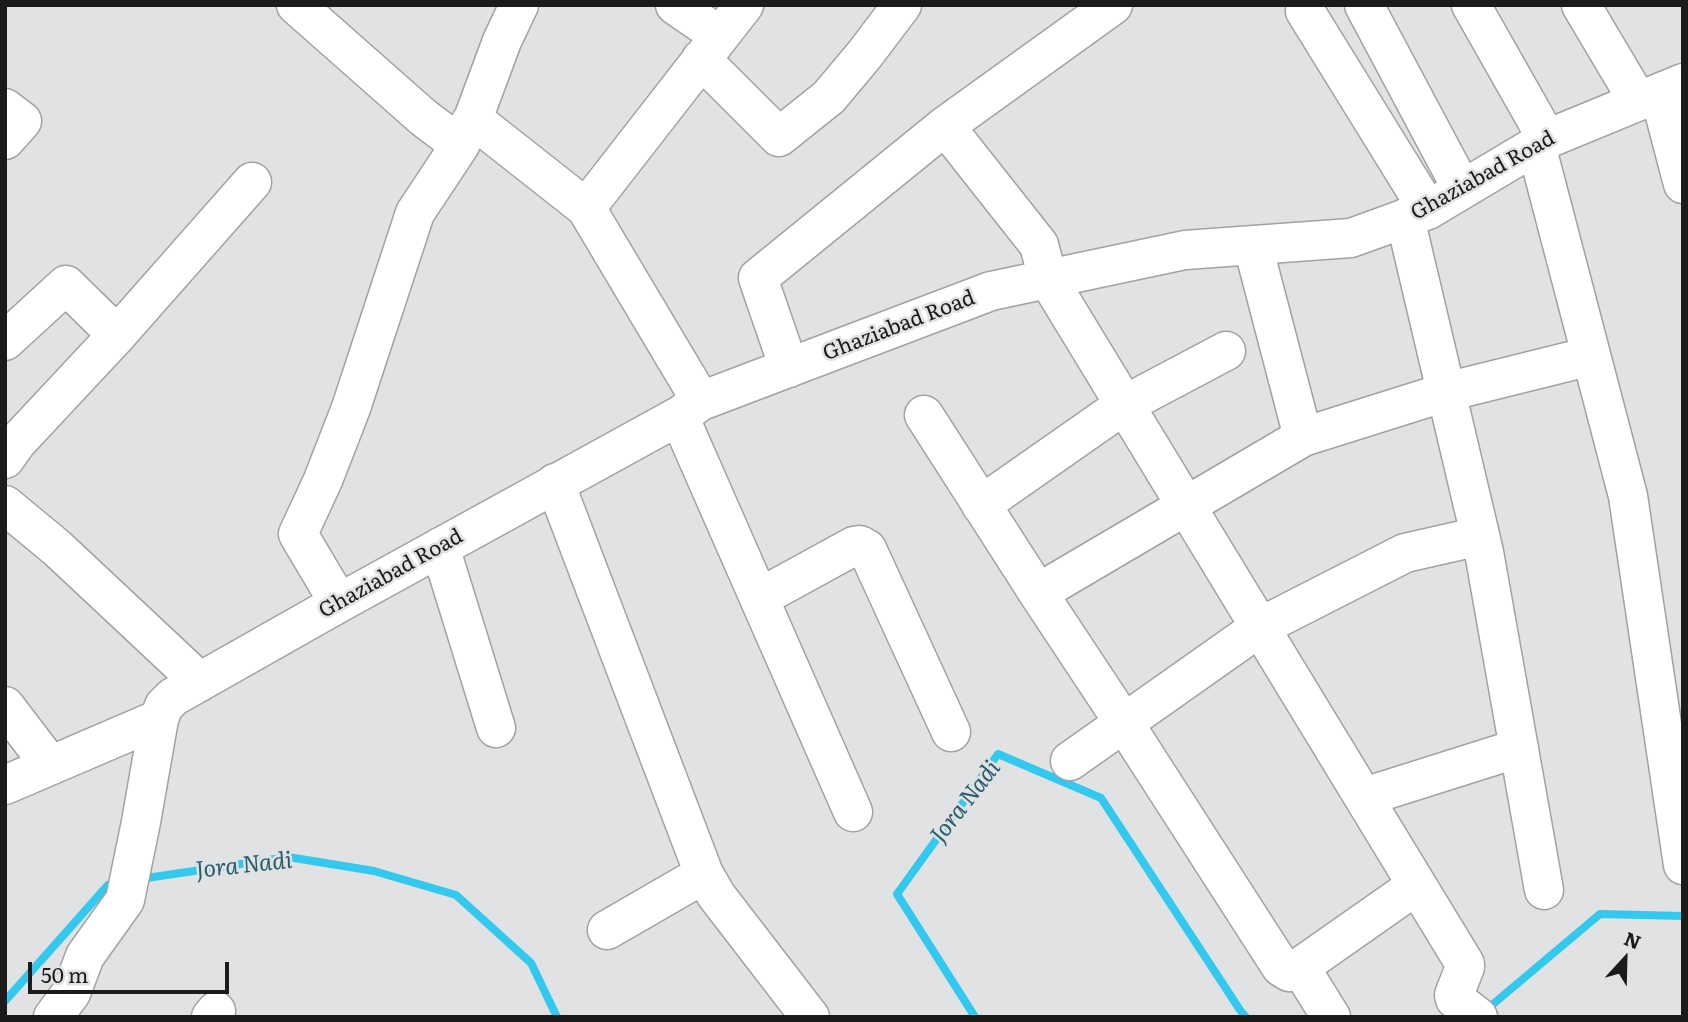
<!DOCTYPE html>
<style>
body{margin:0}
#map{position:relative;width:1688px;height:1022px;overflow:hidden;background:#e1e2e3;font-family:Literata,serif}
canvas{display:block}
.frame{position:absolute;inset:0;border:7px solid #1b1b1c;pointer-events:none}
.north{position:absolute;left:1590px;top:924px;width:70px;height:70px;-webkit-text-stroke:5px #e1e2e3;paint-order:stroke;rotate:22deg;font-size:19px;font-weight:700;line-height:28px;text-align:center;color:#1b1b1c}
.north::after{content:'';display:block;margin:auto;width:24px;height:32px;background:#1b1b1c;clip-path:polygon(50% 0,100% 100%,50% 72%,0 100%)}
.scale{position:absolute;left:28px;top:962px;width:201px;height:32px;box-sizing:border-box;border:4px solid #1b1b1c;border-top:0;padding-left:9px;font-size:21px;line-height:24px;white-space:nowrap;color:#1b1b1c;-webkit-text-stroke:5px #e1e2e3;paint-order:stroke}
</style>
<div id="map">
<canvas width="1688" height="1022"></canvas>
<div class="frame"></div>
<div class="north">N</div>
<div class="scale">50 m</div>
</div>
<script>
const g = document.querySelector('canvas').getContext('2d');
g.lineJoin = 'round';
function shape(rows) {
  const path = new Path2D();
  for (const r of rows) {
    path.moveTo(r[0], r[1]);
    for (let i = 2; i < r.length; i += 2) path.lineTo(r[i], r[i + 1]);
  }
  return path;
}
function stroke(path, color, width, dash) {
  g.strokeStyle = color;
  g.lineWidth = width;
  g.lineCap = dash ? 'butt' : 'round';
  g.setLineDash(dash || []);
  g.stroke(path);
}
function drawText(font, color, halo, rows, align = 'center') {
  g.font = font + ' Literata,serif';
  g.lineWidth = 5;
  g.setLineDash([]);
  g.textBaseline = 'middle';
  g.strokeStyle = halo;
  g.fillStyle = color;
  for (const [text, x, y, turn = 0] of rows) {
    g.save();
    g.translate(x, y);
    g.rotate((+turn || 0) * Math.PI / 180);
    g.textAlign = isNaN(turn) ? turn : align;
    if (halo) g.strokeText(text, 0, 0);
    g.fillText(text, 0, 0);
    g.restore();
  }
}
stroke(shape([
 [140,879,288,857,374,871,456,895,531,963,557,1017],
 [5,1001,108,885,117,883],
 [1486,1010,1600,914,1683,916],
 [975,1017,897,894,998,754,1101,798,1240,1010,1246,1017]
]), '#33c8ed', 8);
const minor = shape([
 [296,5,424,118,460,145,470,123],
 [519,5,502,41,473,119,586,208],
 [675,5,720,36],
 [1364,5,1462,189],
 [1471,5,1547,139],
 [1581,5,1638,101],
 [1305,11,1428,210],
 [701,59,779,137,829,97,865,54,902,5],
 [1659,93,1683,184],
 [5,108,22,121,5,140],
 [945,126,1113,5],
 [1536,145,1628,496,1683,865],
 [1405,218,1484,552,1544,890],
 [1253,246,1303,437],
 [5,341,66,285,117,335],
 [789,368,758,278,945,126,1039,245,1048,279,1465,964,1465,967,1454,995,1455,999,1478,1017],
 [701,401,586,208,744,5],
 [924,415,1038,593,1303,437,1446,392,1591,356],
 [679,416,853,812],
 [5,459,17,442,117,335,252,182],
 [555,483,704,874,716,895,810,1017],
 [5,505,57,548,200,682],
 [981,505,1124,405,1226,351],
 [440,547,496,728],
 [1038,593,1124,723,1281,967,1289,972,1300,967,1417,885],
 [759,598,854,546,860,545,867,549,951,732],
 [339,603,298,534,323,480,351,408,415,213,460,145],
 [5,706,50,765],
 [1070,761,1260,627,1405,553,1480,536],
 [5,785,159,719],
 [1364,797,1519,748],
 [607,930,704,874],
 [1300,967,1331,1017],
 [53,1017,71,993,85,956,125,900,141,822,159,719,164,706,173,697,339,603,679,416,701,401,991,291,1185,250,1351,238,1428,210,1547,139,1683,83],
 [211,1017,216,1011]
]);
stroke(minor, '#a2a2a4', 41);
stroke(minor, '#fff', 38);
drawText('21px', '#1b1b1c', '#e1e2e3', [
 ["Ghaziabad Road",1483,176,-29],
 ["Ghaziabad Road",899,326,-21],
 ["Ghaziabad Road",391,574,-29]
]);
drawText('italic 23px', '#265e6e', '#e1e2e3', [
 ["Jora Nadi",966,802,-52],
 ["Jora Nadi",244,866,-6]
]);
</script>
